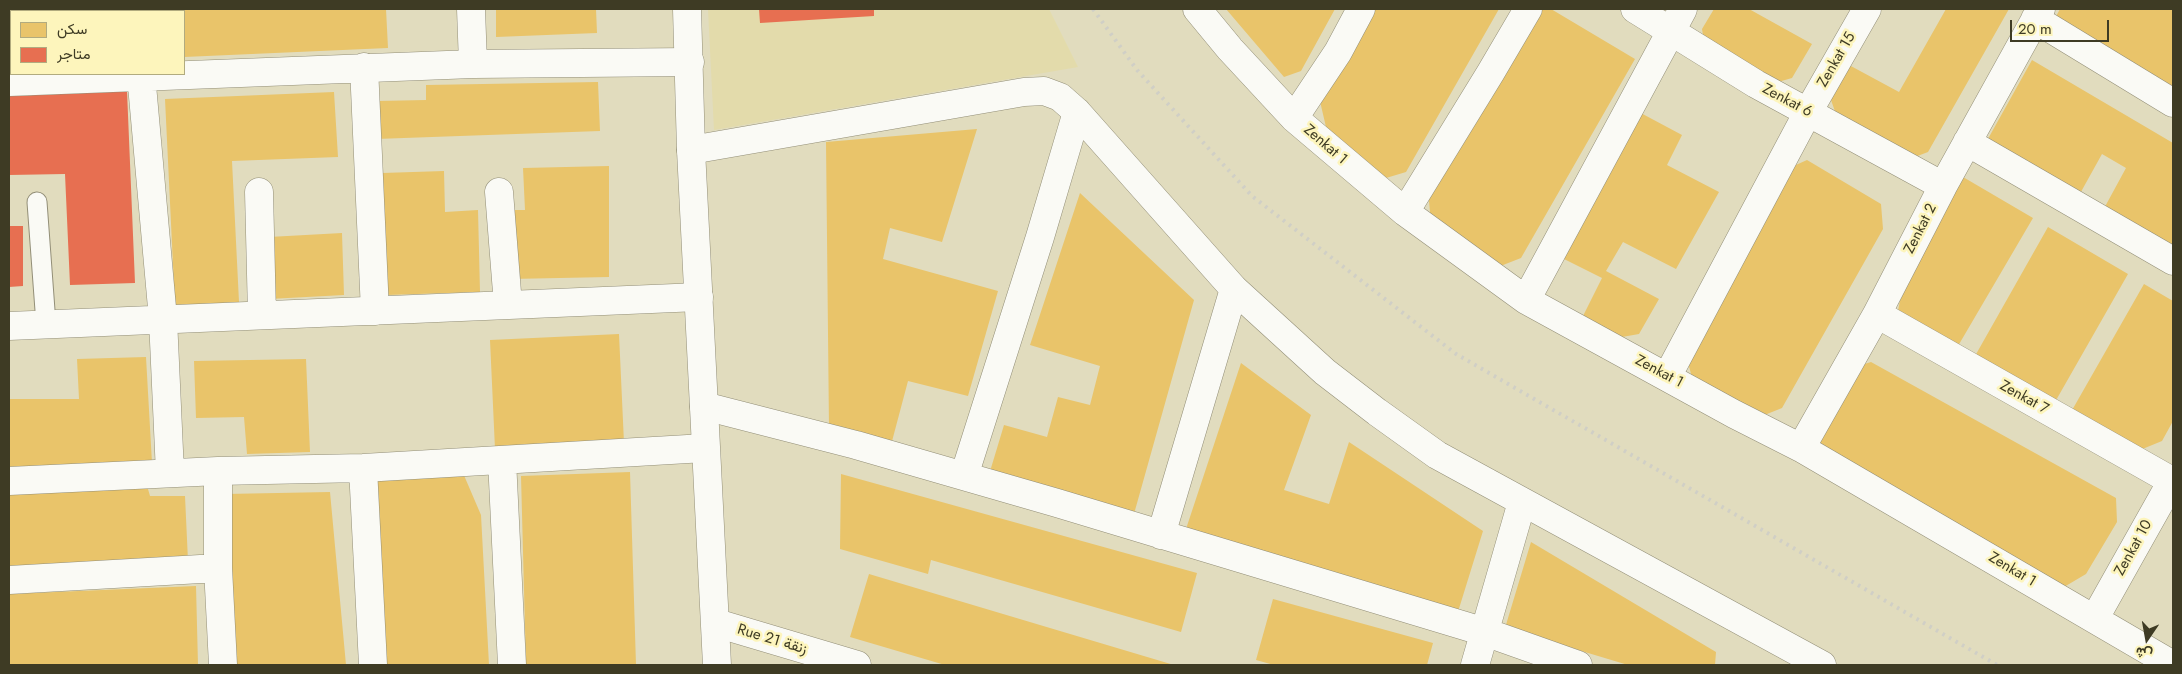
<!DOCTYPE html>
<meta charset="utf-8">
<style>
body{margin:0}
#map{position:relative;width:2182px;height:674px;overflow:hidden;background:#e1dcbe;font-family:Jost,Vazirmatn,sans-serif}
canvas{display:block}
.frame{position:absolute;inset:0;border:10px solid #3e3b24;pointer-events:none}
.legend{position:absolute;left:10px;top:10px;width:175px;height:65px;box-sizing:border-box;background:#fdf5bc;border:1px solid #b1ab7f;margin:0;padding:6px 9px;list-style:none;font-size:15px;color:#3e3b24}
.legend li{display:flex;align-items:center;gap:10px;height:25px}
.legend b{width:25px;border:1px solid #b1ab7f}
.north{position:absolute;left:2122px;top:614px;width:50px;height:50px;-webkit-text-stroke:4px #fdf5bc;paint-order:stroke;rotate:192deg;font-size:14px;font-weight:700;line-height:20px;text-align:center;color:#3e3b24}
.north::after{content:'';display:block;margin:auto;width:18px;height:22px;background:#3e3b24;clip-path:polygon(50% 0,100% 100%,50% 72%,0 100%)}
.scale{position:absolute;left:2010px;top:20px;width:99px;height:22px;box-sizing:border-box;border:2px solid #3e3b24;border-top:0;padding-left:6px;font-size:15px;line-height:18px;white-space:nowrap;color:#3e3b24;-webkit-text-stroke:4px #fdf5bc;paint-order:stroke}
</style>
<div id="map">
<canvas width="2182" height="674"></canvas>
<div class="frame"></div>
<ul class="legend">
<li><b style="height:14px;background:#e9c46a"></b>سكن</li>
<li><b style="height:14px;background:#e76f51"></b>متاجر</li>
</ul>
<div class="north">ش</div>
<div class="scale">20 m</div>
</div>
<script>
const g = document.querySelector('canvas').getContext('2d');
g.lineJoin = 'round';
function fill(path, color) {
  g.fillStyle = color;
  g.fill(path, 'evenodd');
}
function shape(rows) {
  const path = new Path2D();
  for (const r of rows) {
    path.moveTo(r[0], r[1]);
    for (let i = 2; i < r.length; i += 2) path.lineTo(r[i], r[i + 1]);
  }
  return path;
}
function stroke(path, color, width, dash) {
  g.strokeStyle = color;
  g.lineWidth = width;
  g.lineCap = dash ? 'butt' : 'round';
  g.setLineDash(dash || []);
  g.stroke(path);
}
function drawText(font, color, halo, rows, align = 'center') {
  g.font = font + ' Jost,Vazirmatn,sans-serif';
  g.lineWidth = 5;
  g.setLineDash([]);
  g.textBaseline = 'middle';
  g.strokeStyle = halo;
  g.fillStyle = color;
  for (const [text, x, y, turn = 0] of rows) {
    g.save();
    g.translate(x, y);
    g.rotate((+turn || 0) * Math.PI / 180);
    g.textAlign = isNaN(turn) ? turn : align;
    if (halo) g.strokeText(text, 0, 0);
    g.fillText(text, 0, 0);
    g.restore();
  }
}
fill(shape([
 [708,9,1049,9,1078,67,714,130]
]), '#e3dbab');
fill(shape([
 [9,9,73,9,74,11,11,11,11,68,9,68],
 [143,9,386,9,388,48,184,57,184,11,144,11],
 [496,9,596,9,597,33,496,37],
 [1226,9,1335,9,1301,71,1284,77],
 [1368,9,1499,9,1406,172,1386,178,1326,127,1319,97],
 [1532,9,1551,9,1635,59,1521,258,1498,267,1431,223,1428,190],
 [1714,9,1749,9,1812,44,1792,78,1771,84,1705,47,1702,29],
 [1946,9,2009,9,1928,152,1907,160,1838,120,1831,100,1849,65,1899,92],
 [2060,9,2173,9,2173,93,2053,22],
 [2032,60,2173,143,2173,255,2101,214,2126,168,2102,154,2077,199,1984,146],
 [598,82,600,131,376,139,377,101,426,100,426,85],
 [334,92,338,157,232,161,239,302,175,306,165,99],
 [1637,111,1682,135,1667,165,1719,192,1676,269,1623,242,1606,271,1659,299,1639,334,1622,337,1582,318,1602,278,1560,257],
 [977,129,942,242,890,228,883,259,998,291,968,396,908,381,891,445,829,429,826,142],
 [1807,160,1881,204,1883,229,1782,408,1762,416,1693,381,1687,359,1787,169],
 [609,166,609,277,510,279,509,210,525,210,523,168],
 [444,171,445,212,478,210,480,292,386,295,382,173],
 [1963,177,2033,218,1958,346,1898,311,1902,290],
 [1080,193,1194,300,1132,521,988,478,1004,425,1047,437,1058,397,1090,405,1100,366,1030,345],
 [2048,227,2128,274,2055,402,1975,356],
 [342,233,344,295,269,299,269,237],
 [2144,284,2173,301,2173,421,2162,441,2140,450,2071,412],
 [619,334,624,443,495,449,490,340],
 [146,357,152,463,9,467,9,399,79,399,77,359],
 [306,359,310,452,247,454,244,417,196,418,194,361],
 [1871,362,2116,498,2117,522,2086,574,2064,587,1822,450,1819,431,1855,367],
 [1241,363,1311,415,1284,490,1329,504,1349,442,1483,531,1457,615,1184,535],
 [630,472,636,665,526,665,521,476],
 [463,473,481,515,489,665,384,665,371,476],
 [841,474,1197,573,1181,632,931,560,928,574,840,549],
 [146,482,150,496,185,496,188,561,9,570,9,490],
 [330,492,346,665,230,665,225,494],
 [1531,542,1716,652,1715,665,1628,665,1505,628],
 [869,574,1174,665,945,665,850,637],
 [196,586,198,665,9,665,9,594],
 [1273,599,1433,643,1427,665,1274,665,1256,660]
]), '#e9c46a');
fill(shape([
 [759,9,874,9,874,16,760,23],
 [127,91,135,283,70,285,65,174,9,175,9,96],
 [9,226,23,226,23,286,9,287]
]), '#e76f51');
const lane = shape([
 [37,202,46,324]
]);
const street = shape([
 [106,9,107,11],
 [471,9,473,64],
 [1197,9,1230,49,1294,118,1405,212,1526,300,1734,414,1801,448,2173,665],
 [1635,9,1756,84,1943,186],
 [2035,19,2173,103],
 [364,67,375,311],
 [141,74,163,319,170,473],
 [9,82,473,64,690,62],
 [1294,118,1338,52,1361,9],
 [1967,142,2173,261],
 [691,150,1024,92,1044,91,1060,97,1077,112,1234,289,1325,372,1377,412,1437,455,1822,665],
 [259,192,262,315],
 [499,192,508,305],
 [1405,212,1491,72,1528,9],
 [1526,300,1683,9],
 [1877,314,2172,481],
 [9,326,699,297],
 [1667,377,1808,112,1867,9],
 [704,406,856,445,1057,503,1485,632,1578,665],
 [1801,448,1877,314,1943,186,2041,9],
 [502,460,512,665],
 [363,468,373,665],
 [964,476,1040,237,1077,112],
 [9,481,218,471,363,468,705,448],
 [1161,535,1234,289],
 [218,568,223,665],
 [9,580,218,568,218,471],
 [2095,618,2173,479],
 [716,623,857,665],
 [1475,665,1522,502]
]);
const secondary = shape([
 [687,9,691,150,717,665]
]);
stroke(lane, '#928e77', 21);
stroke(street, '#928e77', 29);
stroke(secondary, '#928e77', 29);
stroke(lane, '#fafaf5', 19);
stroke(street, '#fafaf5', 28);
stroke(secondary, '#fafaf5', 28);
stroke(shape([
 [1093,9,1137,70,1252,196,1456,354,1997,665]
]), '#d0cfc6', 4, [2.5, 5]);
drawText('15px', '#3e3b24', '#fdf5bc', [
 ["Zenkat 15",1837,60,-60],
 ["Zenkat 6",1787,101,28],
 ["Zenkat 1",1325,145,41],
 ["Zenkat 2",1921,229,-63],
 ["Zenkat 1",1659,372,28],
 ["Zenkat 7",2024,398,29],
 ["Zenkat 10",2134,548,-61],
 ["Zenkat 1",2012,570,31],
 ["Rue 21 زنقة",772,640,17]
]);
</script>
